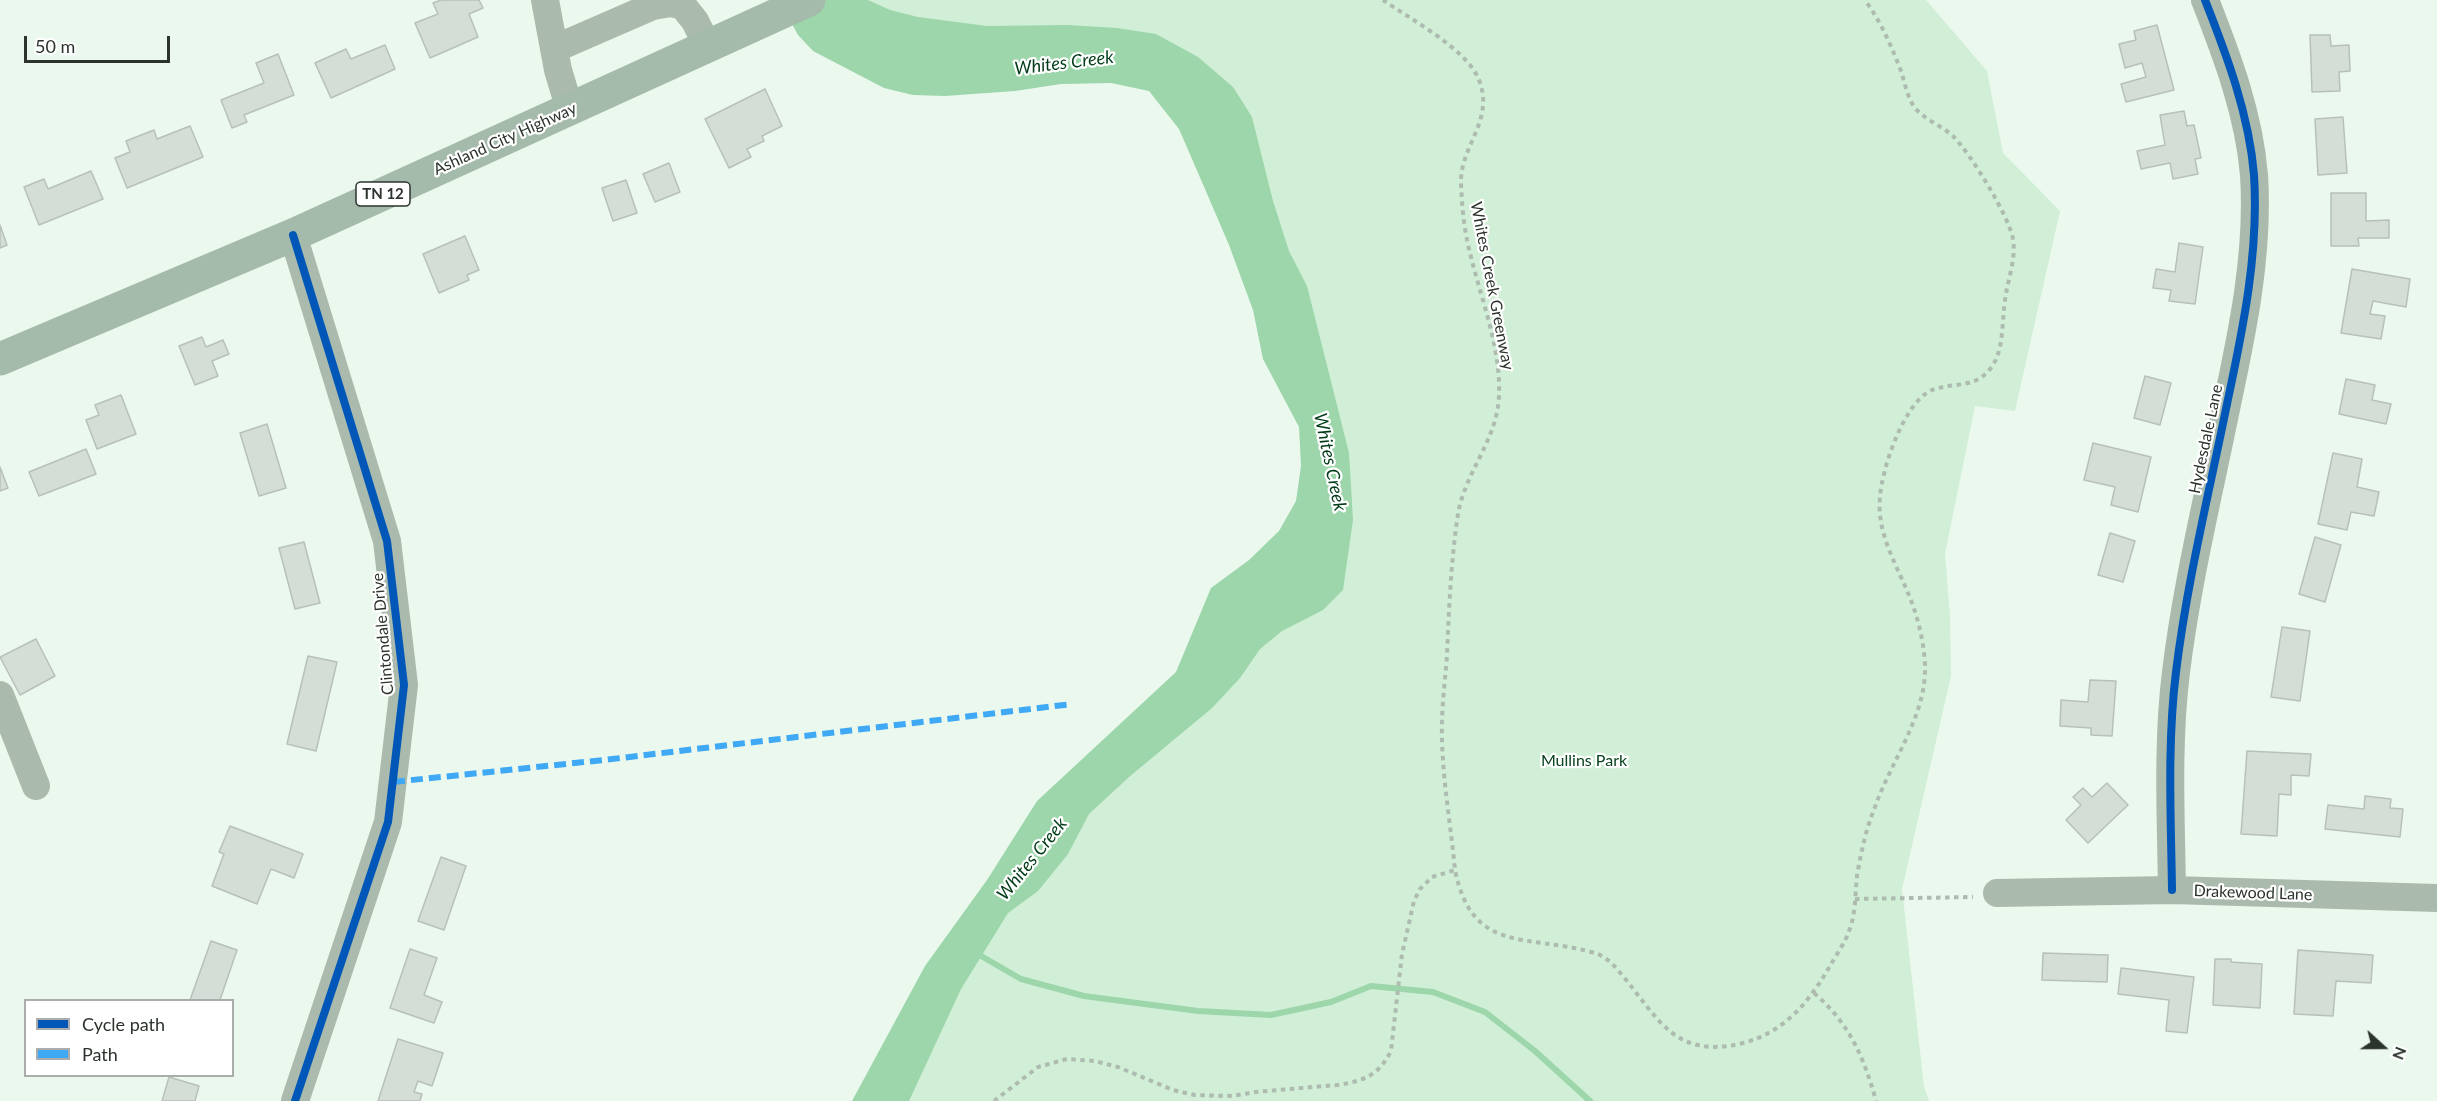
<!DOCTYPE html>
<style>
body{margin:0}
#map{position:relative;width:2437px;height:1101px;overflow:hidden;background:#ebf8ee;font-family:Lato,sans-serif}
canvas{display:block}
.legend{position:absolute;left:24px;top:999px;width:210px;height:78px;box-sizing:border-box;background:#fff;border:2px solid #aaadab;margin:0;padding:8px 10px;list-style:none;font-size:18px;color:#2b332c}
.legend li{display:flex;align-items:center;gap:12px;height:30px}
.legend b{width:30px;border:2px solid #aaadab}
.north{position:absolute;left:2353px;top:1017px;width:60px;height:60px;-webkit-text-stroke:4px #fff;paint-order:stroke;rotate:111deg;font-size:16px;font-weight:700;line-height:24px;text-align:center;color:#2b332c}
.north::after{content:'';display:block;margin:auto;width:21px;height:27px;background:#2b332c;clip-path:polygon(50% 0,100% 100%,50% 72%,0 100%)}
.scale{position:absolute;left:24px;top:36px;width:146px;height:27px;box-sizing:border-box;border:3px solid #2b332c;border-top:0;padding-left:8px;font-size:18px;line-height:21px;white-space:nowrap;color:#2b332c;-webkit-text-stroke:4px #fff;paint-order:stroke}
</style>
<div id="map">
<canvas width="2437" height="1101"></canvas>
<ul class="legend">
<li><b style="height:8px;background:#0057b8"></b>Cycle path</li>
<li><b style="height:8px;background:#3fa9f5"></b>Path</li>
</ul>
<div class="north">N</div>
<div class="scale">50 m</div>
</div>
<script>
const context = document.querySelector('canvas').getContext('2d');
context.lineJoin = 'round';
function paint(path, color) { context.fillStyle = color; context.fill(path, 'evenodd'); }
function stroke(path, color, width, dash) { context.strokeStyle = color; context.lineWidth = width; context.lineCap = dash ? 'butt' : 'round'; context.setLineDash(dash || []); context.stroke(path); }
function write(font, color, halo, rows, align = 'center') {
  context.font = font + ' Lato,sans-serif'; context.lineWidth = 4.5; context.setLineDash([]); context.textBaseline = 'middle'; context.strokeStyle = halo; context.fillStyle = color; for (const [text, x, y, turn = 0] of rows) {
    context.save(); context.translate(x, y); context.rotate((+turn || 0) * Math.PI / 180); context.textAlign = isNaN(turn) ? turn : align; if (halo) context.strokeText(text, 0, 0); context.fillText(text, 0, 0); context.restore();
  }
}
paint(new Path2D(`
 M864,0h1062l61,71 16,82 57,58 -45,200 -40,-5 -30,148 5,62 1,60 -49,213 22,198 5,14h-1044l105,-176 103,-132 152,-153 85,-179 -184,-419 -219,-3z`), '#d0efd6');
paint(new Path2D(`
 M779,0h89l22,10 28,7 69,9 81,-1 49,3 39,6 42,23 35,30 19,30 21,84 16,50 18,35 42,167 4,67 -10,70 -20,20 -41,21 -22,18 -20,29 -28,30 -83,69 -40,37 -21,40 -30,37 -30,22 -47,76 -52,112h-57l73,-135 62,-86 50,-79 139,-129 35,-84 38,-28 30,-29 17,-30 5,-35 -2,-39 -36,-68 -10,-49 -24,-65 -24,-56 -26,-60 -30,-38 -38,-8 -50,1 -46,7 -70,5 -32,-1 -29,-7 -71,-37 -15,-16z`), '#9cd6aa');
stroke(new Path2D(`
 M976,953l45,26 63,17 114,15 73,4 60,-13 40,-16 62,6 52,20 50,39 55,50`), '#9cd6aa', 6);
const building = new Path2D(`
 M441,0h38l4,8 -14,6 9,23 -48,21 -15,-35 23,-9 -5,-11z
 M2157,25l17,65 -48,12 -5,-18 25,-7 -4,-14 -17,5 -6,-24 17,-4 -2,-9z
 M2310,35h20l1,11 18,-1 1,26 -11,1 1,19 -28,1z
 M385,45l10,24 -64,29 -16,-35 31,-14 5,10z
 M278,54l16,41 -50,20 3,7 -15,6 -11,-28 43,-17 -8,-20z
 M765,89l17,37 -20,10 2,5 -17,8 4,8 -22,11 -24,-49z
 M2184,111l3,15 7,-1 7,33 -6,1 3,15 -25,5 -3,-16 -29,6 -4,-18 28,-6 -5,-30z
 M2343,117l4,56 -29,2 -3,-56z
 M190,126l13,31 -76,31 -12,-30 15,-6 -4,-11 28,-11 3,9z
 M669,163l11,29 -25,10 -12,-28z
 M91,171l12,28 -64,26 -15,-38 20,-8 4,10z
 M626,180l11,33 -24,8 -11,-33z
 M2331,193h35v28l23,-1v18h-31l1,8h-28z
 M0,225l7,20 -7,3z
 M465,236l14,34 -12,5 2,5 -30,13 -16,-39z
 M2179,243l24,4 -8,57 -26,-3 2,-11 -18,-2 3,-19 19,3z
 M2352,269l58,10 -4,28 -33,-6 -3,13 15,2 -4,23 -40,-6z
 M202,337l4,10 17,-7 6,14 -17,7 6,15 -23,9 -16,-39z
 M2145,376l26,7 -11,42 -26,-7z
 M2346,379l29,6 -3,15 19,4 -5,20 -47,-10z
 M121,395l15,39 -39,15 -11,-29 13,-5 -4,-10z
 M267,424l19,64 -27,8 -19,-63z
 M2093,443l58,14 -13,55 -27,-7 4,-18 -31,-7z
 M86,449l10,25 -57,22 -10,-24z
 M2333,453l29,6 -5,28 22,5 -5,24 -23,-4 -4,18 -29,-6z
 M0,467l8,21 -8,3z
 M2110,533l25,8 -12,41 -25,-7z
 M2315,537l26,8 -16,57 -26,-8z
 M304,542l16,61 -25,6 -16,-61z
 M2282,627l28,4 -10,70 -29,-4z
 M36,639l19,37 -35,19 -20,-38z
 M308,656l29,6 -21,89 -29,-7z
 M2090,680l26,1 -4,55 -21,-1v-7l-31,-2 1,-26 27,2z
 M2247,751l64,3 -2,22 -18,-1v20l-12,-1 -2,42 -36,-2z
 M2107,783l21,22 -40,38 -22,-23 15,-15 -8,-8 10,-9 9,9z
 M2365,796l26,3 -1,9 13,1 -3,28 -75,-8 3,-24 36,4z
 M230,826l73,28 -9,24 -23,-9 -14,35 -45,-18 12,-32 -5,-2z
 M441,857l25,9 -22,64 -26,-9z
 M211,941l26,9 -17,50h-30z
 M410,949l27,9 -13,37 18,7 -8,21 -44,-15z
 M2298,950l75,5 -2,28 -35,-2 -3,35 -39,-2z
 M2043,953l65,2 -1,27 -65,-2z
 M2215,959h16v3l31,2 -2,44 -47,-3z
 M2121,968l73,9 -7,56 -21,-2 3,-31 -51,-6z
 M398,1039l45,14 -11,33 -14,-5 -4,11 8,2 -2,7h-42z
 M169,1077l30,9 -4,15h-33z`);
paint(building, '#d4ded7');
stroke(building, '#b7c1b9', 1.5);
stroke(new Path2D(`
 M1383,0c27,19 84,49 96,80 16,40 -19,66 -18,103 1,24 3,47 9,70 11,46 31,95 29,142 -1,44 -34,77 -41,119 -7,46 -9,94 -11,141 -2,28 -6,56 -5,84 1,44 9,88 13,131 17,84 71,64 136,82 14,3 22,12 31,23 37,44 53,85 121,68 42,-11 66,-41 87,-77 6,-11 15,-23 19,-35 7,-17 6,-37 8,-55 4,-24 9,-47 18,-69 16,-46 52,-92 50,-142 -1,-21 -6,-43 -13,-62 -13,-35 -36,-68 -32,-106 2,-28 23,-92 50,-106 16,-8 38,-3 53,-15 6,-4 11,-12 14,-19 7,-19 5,-42 9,-63 3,-18 10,-36 7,-55 -4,-23 -43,-86 -60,-103 -11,-10 -28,-16 -38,-28 -8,-11 -10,-25 -14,-37 -10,-26 -20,-49 -36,-71
 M1855,899l118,-2
 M1814,993c35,30 50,64 62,108
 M994,1101l44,-34 29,-8 28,2 23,6 55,23 22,5 37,1 23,-4 82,-7c27,-4 41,-9 54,-34l11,-97 12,-53 6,-12 12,-12 23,-7`), '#aebbb0', 4, [4.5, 4.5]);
stroke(new Path2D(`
 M545,0l13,70 12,40
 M554,49l99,-43 18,-3 12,3 12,15 13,26
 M293,235l94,306 17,144 -16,137 -93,279
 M0,695l36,91
 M2172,890c-1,-72 -5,-146 4,-218 11,-90 33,-179 51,-268 16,-75 32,-152 27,-229 -5,-61 -27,-119 -49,-175
 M1997,893l175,-3 265,8`), '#aabaad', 28);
stroke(new Path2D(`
 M0,359l293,-124 516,-235`), '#a4baaa', 33);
stroke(new Path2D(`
 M393,782l211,-22 468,-56`), '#3fa9f5', 6, [12, 6]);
stroke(new Path2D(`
 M293,235l94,306 17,144 -16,137 -93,279
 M2172,890c-1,-72 -5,-146 4,-218 11,-90 33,-179 51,-268 16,-75 32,-152 27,-229 -5,-61 -27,-119 -49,-175`), '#0057b8', 8);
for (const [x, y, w] of [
 [383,194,54]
]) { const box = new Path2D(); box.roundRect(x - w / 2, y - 12, w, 24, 4.5); context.fillStyle = '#fff'; context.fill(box); stroke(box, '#2b332c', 1.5); }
write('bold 15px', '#2b332c', null, [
 ["TN 12",383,194]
]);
write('16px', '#2b332c', '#fff', [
 ["Ashland City Highway",505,139,-24],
 ["Whites Creek Greenway",1492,286,79],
 ["Hydesdale Lane",2206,439,-78],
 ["Clintondale Drive",383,634,-95],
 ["Drakewood Lane",2253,893,2]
]);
write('16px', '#06421d', '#fff', [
 ["Mullins Park",1584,761]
]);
write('italic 18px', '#003c17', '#fff', [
 ["Whites Creek",1064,63,-7],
 ["Whites Creek",1330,462,78],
 ["Whites Creek",1032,859,-51]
]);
</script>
